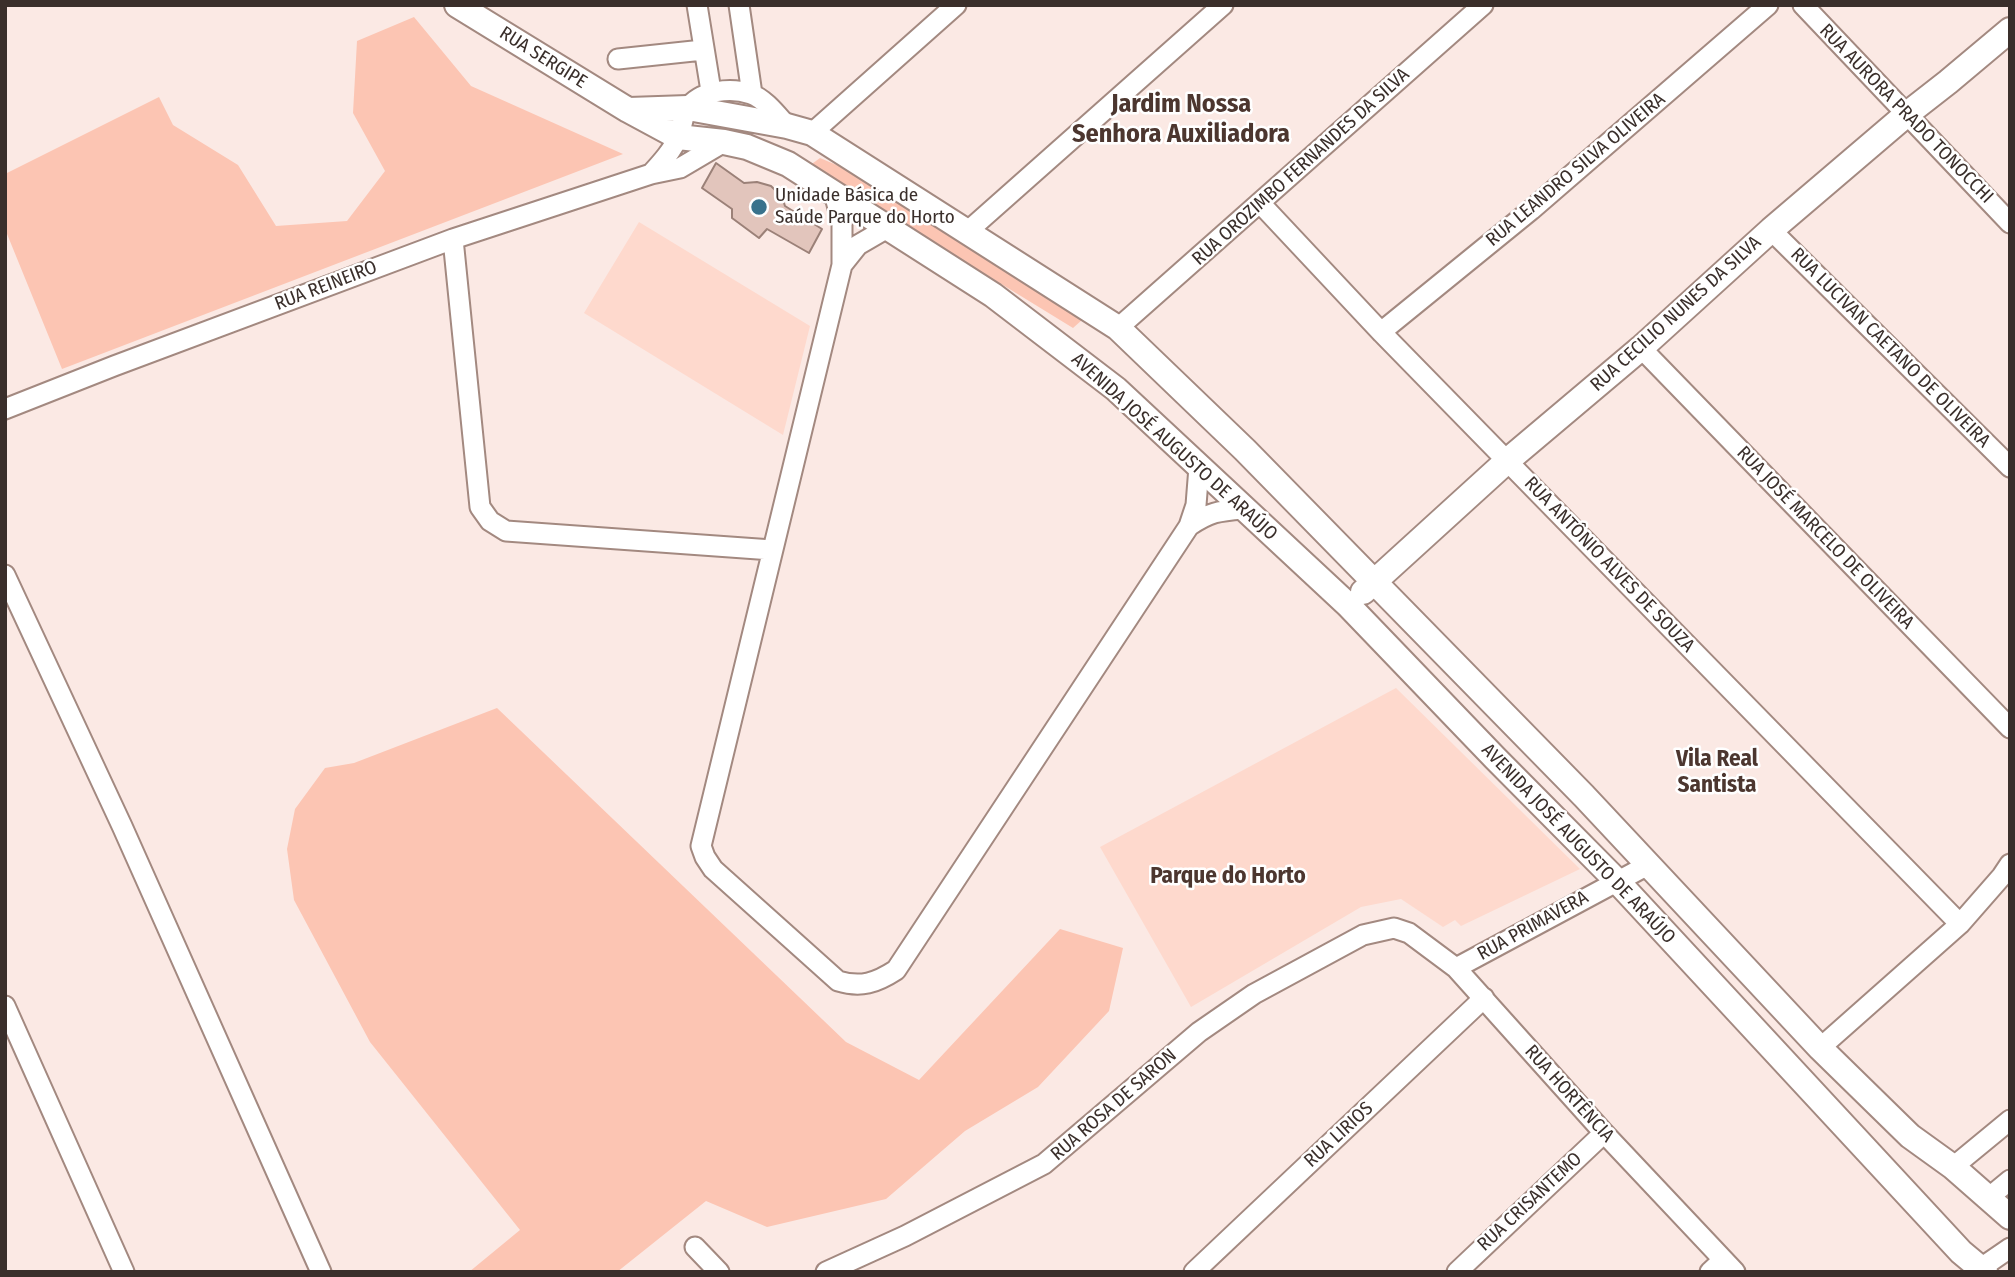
<!DOCTYPE html>
<meta charset="utf-8">
<style>
body{margin:0}
#map{position:relative;width:2015px;height:1277px;overflow:hidden;background:#fbe9e4;font-family:"Fira Sans Condensed",sans-serif}
canvas{display:block}
.frame{position:absolute;inset:0;border:7px solid #3a2f2b;pointer-events:none}
</style>
<div id="map">
<canvas width="2015" height="1277"></canvas>
<div class="frame"></div>
</div>
<script>
const context = document.querySelector('canvas').getContext('2d');
context.lineJoin = 'round';
function paint(path, color) { context.fillStyle = color; context.fill(path, 'evenodd'); }
function stroke(path, color, width, dash) { context.strokeStyle = color; context.lineWidth = width; context.lineCap = dash ? 'butt' : 'round'; context.setLineDash(dash || []); context.stroke(path); }
function write(font, color, halo, rows, align = 'center') {
  context.font = font + ' "Fira Sans Condensed",sans-serif'; context.lineWidth = 5; context.setLineDash([]); context.textBaseline = 'middle'; context.strokeStyle = halo; context.fillStyle = color; for (const [text, x, y, turn = 0] of rows) {
    context.save(); context.translate(x, y); context.rotate((+turn || 0) * Math.PI / 180); context.textAlign = isNaN(turn) ? turn : align; if (halo) context.strokeText(text, 0, 0); context.fillText(text, 0, 0); context.restore();
  }
}
paint(new Path2D(`
 M639,222l171,104 -27,109 -199,-122z
 M1396,688l184,181 -119,57 -6,-6 -12,7 -42,-28 -40,8 -170,100 -91,-160z`), '#fed9cd');
paint(new Path2D(`
 M414,17l57,69 152,68 -561,215 -57,-140v-55l154,-77 14,28 65,40 38,61 71,-5 38,-50 -32,-58 4,-72z
 M820,158l19,8 243,154 -9,8 -264,-162z
 M497,708l349,334 73,38 141,-151 63,19 -14,63 -71,76 -73,44 -79,68 -119,28 -61,-26 -89,71h-148l51,-42 -150,-188 -76,-142 -7,-51 8,-40 30,-41 29,-5z`), '#fcc5b3');
const building = new Path2D(`
 M716,163l28,20 13,-1 14,4 11,11 3,9 37,23 -13,24 -42,-24 -8,9 -27,-20v-9l-30,-21z`);
paint(building, '#e2c5bc');
stroke(building, '#9b8178', 2);
const minor = new Path2D(`
 M697,5l14,86
 M739,5l13,89
 M1803,5l207,218
 M618,59l85,-9
 M812,133l144,-128
 M651,174c11,-12 22,-24 28,-39 3,-8 4,-19 8,-26 13,-19 44,-22 64,-15 14,5 26,21 36,32
 M834,193l8,31v41l-141,581 4,11 8,12 125,112c23,7 38,2 58,-11l293,-444 7,-21 3,-38
 M1260,203l121,129 579,592
 M1771,230l239,237
 M968,231l255,-226
 M453,239l27,268 10,14 16,10 266,19
 M842,265l16,-20 31,-18
 M1118,328l365,-323
 M1381,332l150,-122 237,-205
 M1641,348l369,380
 M5,409l109,-43 339,-127 198,-65 29,-6 44,-26
 M1189,526c21,-14 29,-15 54,-17
 M5,575l117,251 199,446
 M1456,968l192,-103
 M5,1006l119,266
 M1820,1048l140,-124 42,-48 8,-12
 M1953,1167l57,-47
 M1987,1199l23,-19
 M695,1247l24,25
 M826,1272l79,-36 139,-72 155,-132 55,-38 109,-59 31,-7 15,5 47,35 148,165 131,139
 M1194,1272l290,-274
 M1457,1272l147,-139
 M1710,1272l13,-12
 M1975,1272l35,-24`);
const tertiary = new Path2D(`
 M457,5l171,105 50,27 46,5 23,5 41,17 205,131 123,94 232,216 147,153 122,123 344,371 24,20
 M629,110l59,-2 99,18 25,7 306,195 127,122 339,346 236,252 90,88 43,31 57,50
 M1363,592l144,-131 134,-113 130,-118 136,-116 41,-32 62,-52`);
stroke(minor, '#a38980', 23);
stroke(tertiary, '#a38980', 28);
stroke(minor, '#fff', 19);
stroke(tertiary, '#fff', 24);
for (const [x, y, r, color] of [
 [759,207,9,"#39728c"]
]) { const dot = new Path2D(); dot.arc(x, y, r, 0, 2 * Math.PI); context.fillStyle = color; context.fill(dot); stroke(dot, '#fff', 2.5); }
write('19px', '#3a2f2b', '#fff', [
 ["RUA SERGIPE",543,58,32],
 ["RUA AURORA PRADO TONOCCHI",1906,114,46],
 ["RUA OROZIMBO FERNANDES DA SILVA",1301,167,-42],
 ["RUA LEANDRO SILVA OLIVEIRA",1576,170,-40],
 ["RUA REINEIRO",326,286,-21],
 ["RUA CECILIO NUNES DA SILVA",1676,314,-42],
 ["RUA LUCIVAN CAETANO DE OLIVEIRA",1890,348,45],
 ["AVENIDA JOSÉ AUGUSTO DE ARAÚJO",1174,447,42],
 ["RUA JOSÉ MARCELO DE OLIVEIRA",1825,538,46],
 ["RUA ANTÔNIO ALVES DE SOUZA",1609,565,46],
 ["AVENIDA JOSÉ AUGUSTO DE ARAÚJO",1578,844,46],
 ["RUA PRIMAVERA",1533,926,-29],
 ["RUA HORTÊNCIA",1569,1094,48],
 ["RUA ROSA DE SARON",1114,1105,-41],
 ["RUA LIRIOS",1339,1135,-43],
 ["RUA CRISANTEMO",1530,1202,-43]
]);
write('19px', '#3a2f2b', '#fff', [
 ["Unidade Básica de",775,196],
 ["Saúde Parque do Horto",775,218]
], 'left');
write('bold 23px', '#4c362f', '#fff', [
 ["Vila Real",1717,760],
 ["Santista",1717,786],
 ["Parque do Horto",1228,877]
]);
write('bold 26px', '#4c362f', '#fff', [
 ["Jardim Nossa",1181,105],
 ["Senhora Auxiliadora",1181,135]
]);
</script>
